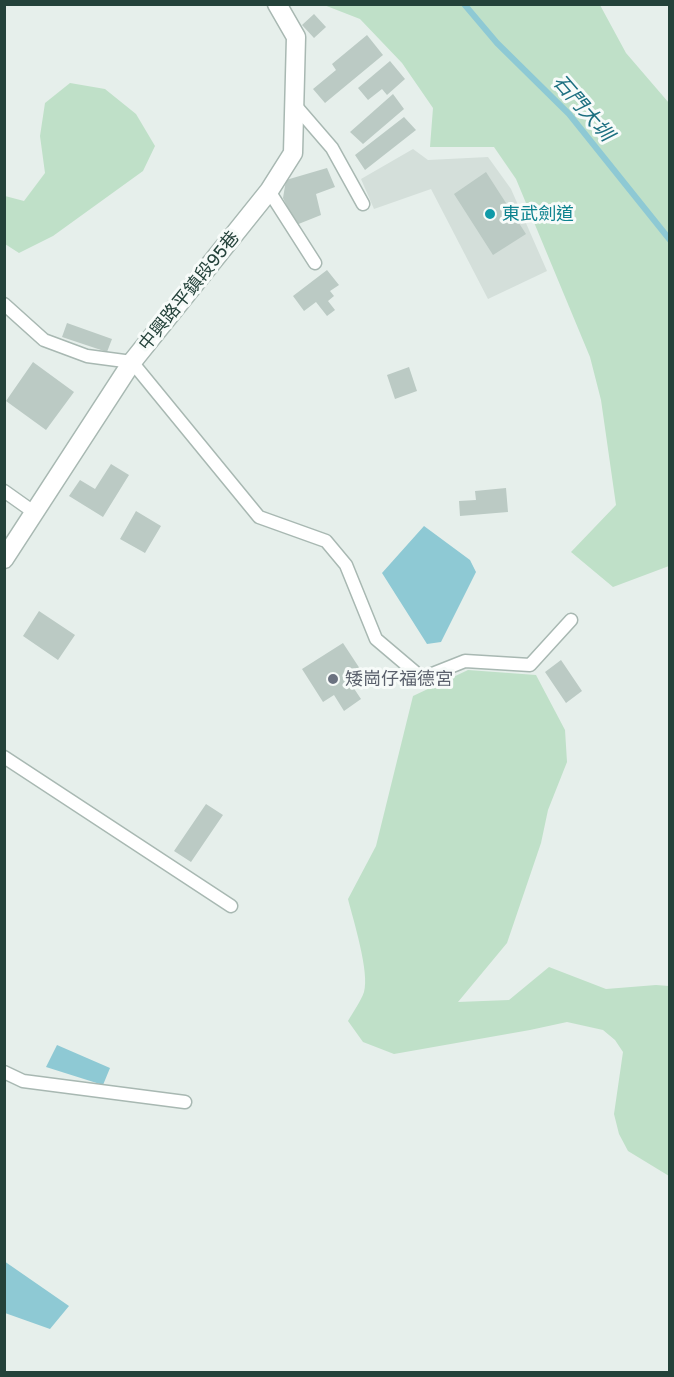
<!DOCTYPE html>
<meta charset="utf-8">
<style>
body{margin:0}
#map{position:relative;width:674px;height:1377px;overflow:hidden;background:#e6efeb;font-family:"Golos Text",sans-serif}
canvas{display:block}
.frame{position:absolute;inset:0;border:6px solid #24423a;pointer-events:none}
</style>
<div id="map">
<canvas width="674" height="1377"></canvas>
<div class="frame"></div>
</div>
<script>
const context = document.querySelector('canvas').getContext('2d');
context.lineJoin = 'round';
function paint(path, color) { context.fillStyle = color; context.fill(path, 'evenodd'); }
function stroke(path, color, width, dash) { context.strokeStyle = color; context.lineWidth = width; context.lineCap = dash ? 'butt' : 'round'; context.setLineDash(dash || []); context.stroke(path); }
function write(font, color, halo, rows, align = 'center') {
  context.font = font + ' "Golos Text","Noto Sans TC",sans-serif'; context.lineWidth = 6; context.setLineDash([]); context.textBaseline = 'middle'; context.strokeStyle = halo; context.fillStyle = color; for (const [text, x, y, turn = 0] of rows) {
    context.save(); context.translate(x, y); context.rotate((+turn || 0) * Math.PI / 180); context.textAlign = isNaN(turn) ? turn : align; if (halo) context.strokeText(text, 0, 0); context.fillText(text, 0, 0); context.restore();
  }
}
paint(new Path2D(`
 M413,149l15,11 60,-3 23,32 36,82 -59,28 -57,-110 -57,20 -13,-30z`), '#d4dfda');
paint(new Path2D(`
 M324,5h276l26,48 43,50v463l-56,21 -42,-35 45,-47 -15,-105 -11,-43 -74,-178 -22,-32h-64l3,-39 -31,-45 -42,-44z
 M70,83l35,6 31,25 19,32 -12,25 -90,65 -34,17 -14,-9v-48l19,5 21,-28 -5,-37 5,-33z
 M468,670l68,5 29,55 2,32 -19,48 -7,33 -34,100 -49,59 51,-2 40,-33 57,22 50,-4 13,1v190l-41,-25 -9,-17 -5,-20 9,-62 -8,-12 -12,-10 -36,-8 -37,8 -136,24 -31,-12 -15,-21c5,-9 13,-20 16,-29 6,-19 -11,-73 -16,-93l28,-53 37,-150z`), '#bfe0c8');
paint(new Path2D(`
 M424,526l46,34 6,12 -35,70 -14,2 -45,-71z
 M57,1045l53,23 -7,17 -57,-18z
 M4,1261l65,45 -19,23 -45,-16z`), '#8ec9d4');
stroke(new Path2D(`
 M464,4l33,39 72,71 101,126`), '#8ec9d4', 6);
paint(new Path2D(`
 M314,14l12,13 -12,11 -12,-13z
 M367,35l16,20 -58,48 -12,-14 23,-19 -4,-6z
 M390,61l15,18 -18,16 -5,-6 -14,11 -10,-12z
 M393,94l11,15 -41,35 -13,-12z
 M404,117l12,13 -51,40 -10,-15z
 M327,168l8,19 -19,7 5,21 -25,10 -13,-27 3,-18z
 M486,172l40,62 -33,21 -39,-61z
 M327,270l12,15 -9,6 4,5 -6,5 7,9 -8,6 -11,-14 -12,9 -11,-15z
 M67,323l45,16 -5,13 -45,-15z
 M33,362l41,30 -28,38 -40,-29z
 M409,367l8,24 -22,8 -8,-24z
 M111,464l18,11 -26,42 -34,-21 11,-16 15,9z
 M506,488l2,24 -48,4 -1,-15 17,-1 -1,-9z
 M136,511l25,15 -16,27 -25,-14z
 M39,611l36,24 -17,25 -35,-24z
 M343,643l21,32 -13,9 10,15 -17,12 -10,-16 -11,7 -21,-33z
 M561,660l21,31 -16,12 -21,-31z
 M206,804l17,11 -32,47 -17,-11z`), '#bbcac4');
const lane = new Path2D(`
 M294,104l38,44 31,56
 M269,191l46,72
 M4,304l40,36 43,16 45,6 127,155 67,24 20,24 30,74 46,39 43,-17 65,4 41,-45
 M4,491l31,22
 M4,757l227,149
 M4,1072l19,9 162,21`);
const street = new Path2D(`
 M4,559l128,-197 137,-171 24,-38 3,-116 -19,-33`);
stroke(lane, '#a8b8b2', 15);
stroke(street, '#a8b8b2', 21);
stroke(lane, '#fff', 12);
stroke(street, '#fff', 18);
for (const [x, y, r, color] of [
 [490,214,6,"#0f9aa8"],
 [333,679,6,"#6b7280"]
]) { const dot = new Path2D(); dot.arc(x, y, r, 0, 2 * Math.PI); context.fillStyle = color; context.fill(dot); stroke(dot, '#f7fbf9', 2); }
write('18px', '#0d838f', '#f7fbf9', [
 ["東武劍道",502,214]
], 'left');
write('18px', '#24423a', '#f7fbf9', [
 ["中興路平鎮段95巷",189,291,-51]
]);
write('18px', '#5b616d', '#f7fbf9', [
 ["矮崗仔福德宮",345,679]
], 'left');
write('italic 20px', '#1c6f80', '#f7fbf9', [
 ["石門大圳",583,108,49]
]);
</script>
